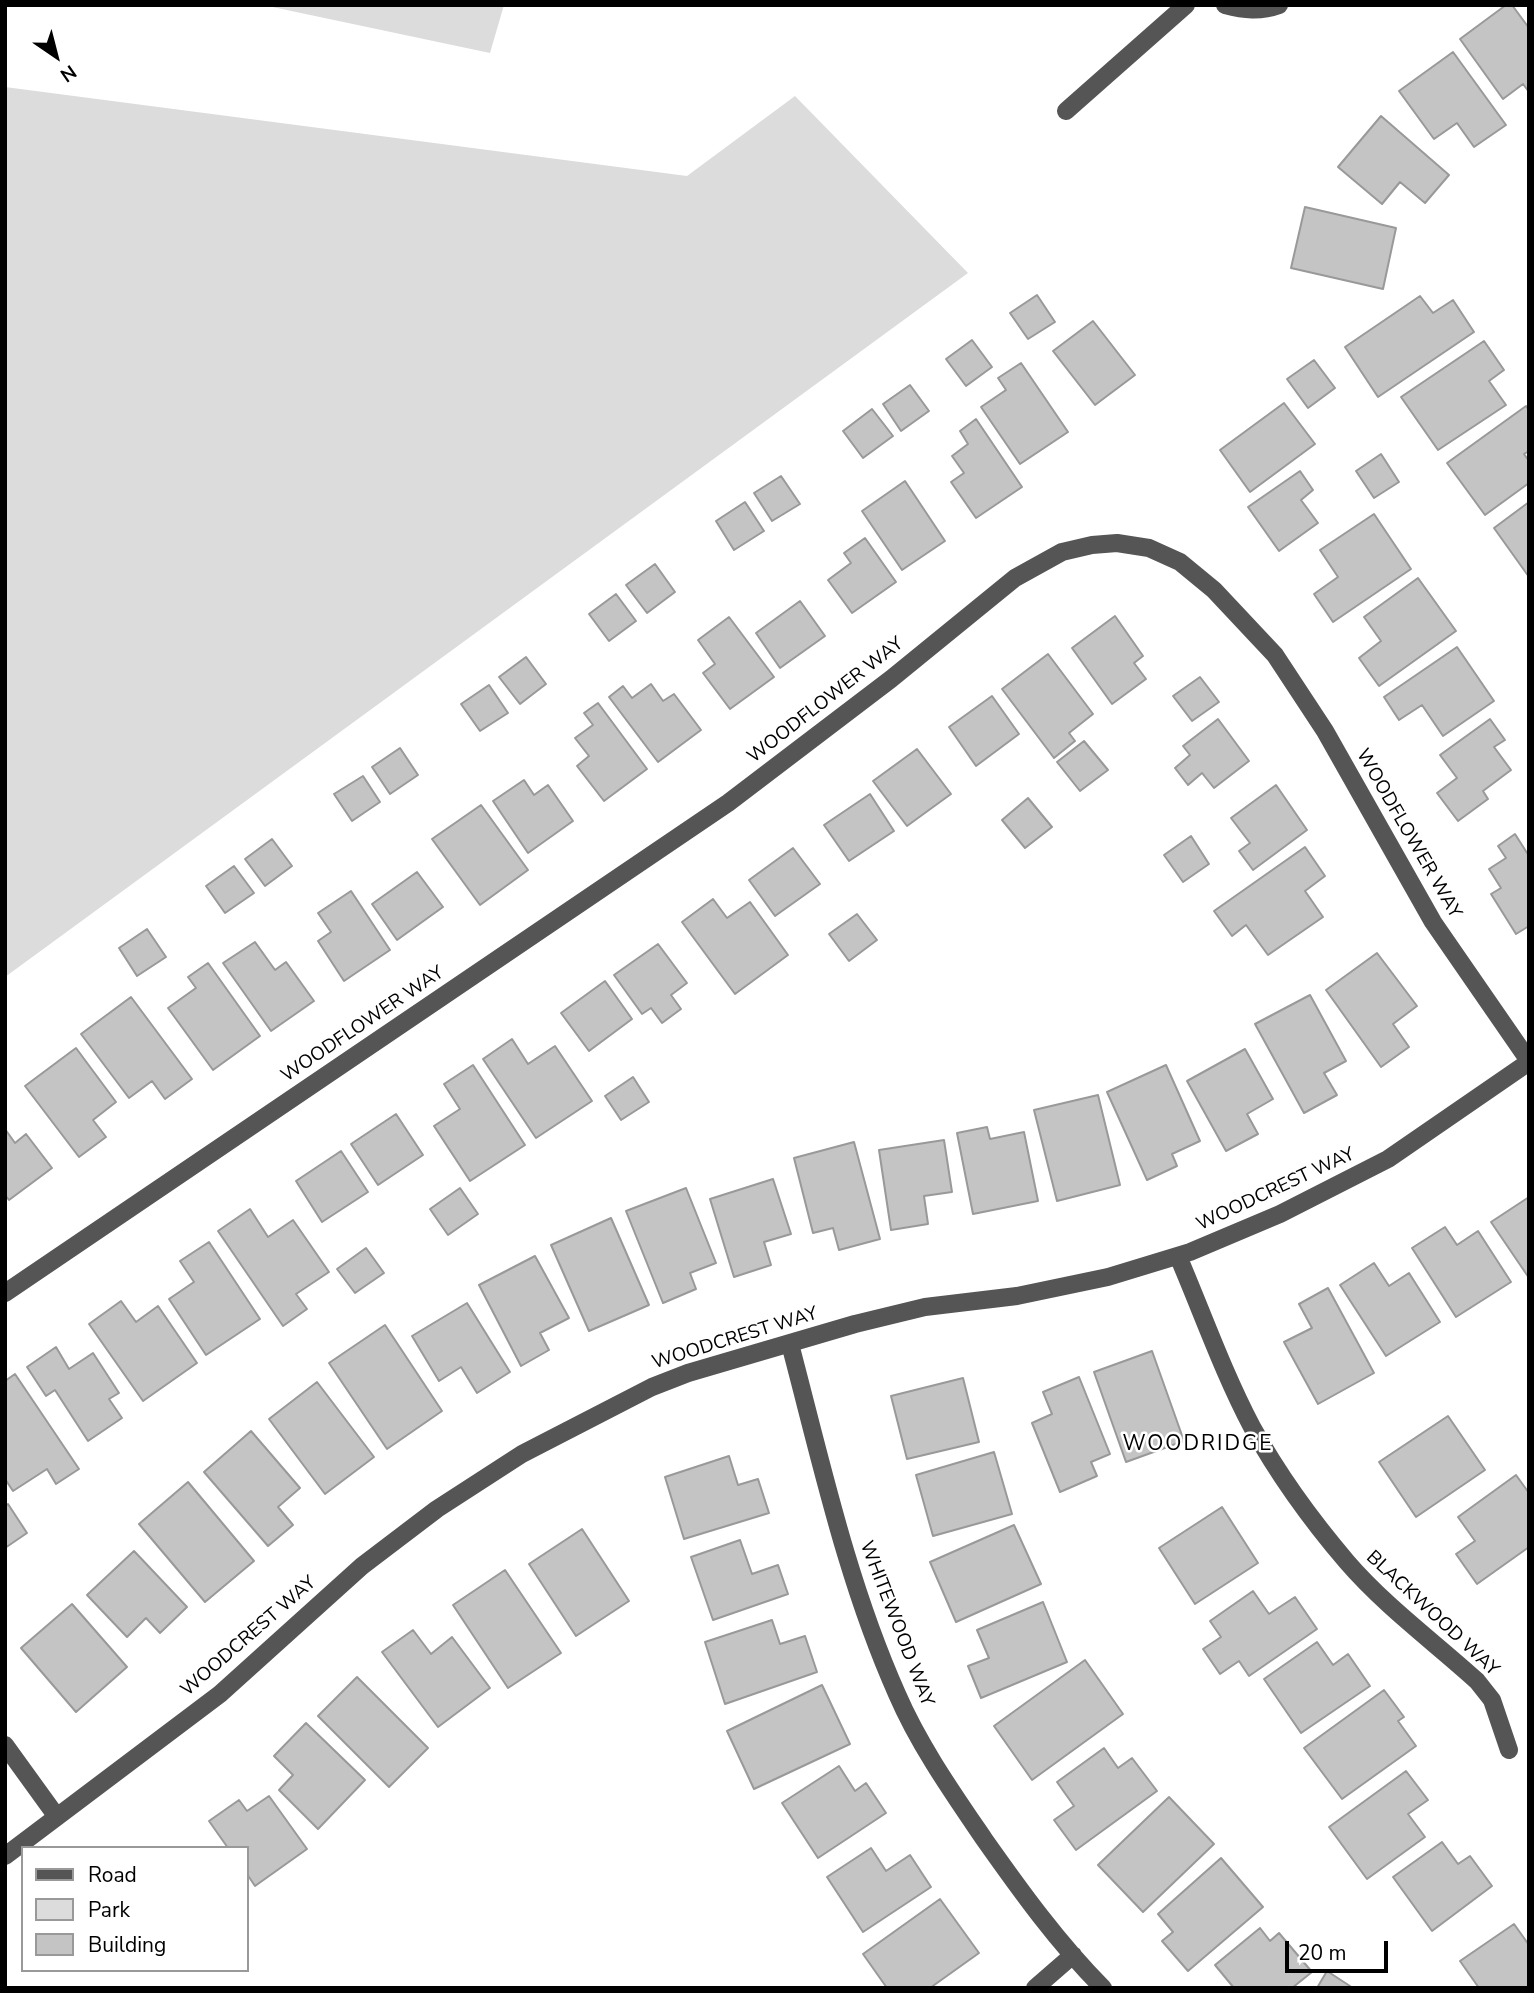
<!DOCTYPE html>
<style>
body{margin:0}
#map{position:relative;width:1534px;height:1993px;overflow:hidden;background:#fff;font-family:"Nunito Sans",sans-serif}
canvas{display:block}
.frame{position:absolute;inset:0;border:7px solid #000;pointer-events:none}
.legend{position:absolute;left:21px;top:1846px;width:228px;height:126px;box-sizing:border-box;background:#fff;border:2px solid #999;margin:0;padding:9px 12px;list-style:none;font-size:21px;color:#000}
.legend li{display:flex;align-items:center;gap:14px;height:35px}
.legend b{width:35px;border:2px solid #999}
.north{position:absolute;left:21px;top:21px;width:70px;height:70px;-webkit-text-stroke:5px #fff;paint-order:stroke;rotate:145deg;font-size:19px;font-weight:700;line-height:28px;text-align:center;color:#000}
.north::after{content:'';display:block;margin:auto;width:24px;height:32px;background:#000;clip-path:polygon(50% 0,100% 100%,50% 72%,0 100%)}
.scale{position:absolute;left:1285px;top:1941px;width:103px;height:32px;box-sizing:border-box;border:4px solid #000;border-top:0;padding-left:9px;font-size:21px;line-height:24px;white-space:nowrap;color:#000;-webkit-text-stroke:5px #fff;paint-order:stroke}
</style>
<div id="map">
<canvas width="1534" height="1993"></canvas>
<div class="frame"></div>
<ul class="legend">
<li><b style="height:9px;background:#555"></b>Road</li>
<li><b style="height:19px;background:#dcdcdc"></b>Park</li>
<li><b style="height:19px;background:#c4c4c4"></b>Building</li>
</ul>
<div class="north">N</div>
<div class="scale">20 m</div>
</div>
<script>
const context = document.querySelector('canvas').getContext('2d');
context.lineJoin = 'round';
function paint(path, color) { context.fillStyle = color; context.fill(path, 'evenodd'); }
function stroke(path, color, width, dash) { context.strokeStyle = color; context.lineWidth = width; context.lineCap = dash ? 'butt' : 'round'; context.setLineDash(dash || []); context.stroke(path); }
function write(font, color, halo, rows, align = 'center') {
  context.font = font + ' "Nunito Sans",sans-serif'; context.lineWidth = 5; context.setLineDash([]); context.textBaseline = 'middle'; context.strokeStyle = halo; context.fillStyle = color; for (const [text, x, y, turn = 0] of rows) {
    context.save(); context.translate(x, y); context.rotate((+turn || 0) * Math.PI / 180); context.textAlign = isNaN(turn) ? turn : align; if (halo) context.strokeText(text, 0, 0); context.fillText(text, 0, 0); context.restore();
  }
}
paint(new Path2D(`
 M263,5h241l-14,48z
 M5,87l682,89 108,-80 173,177 -963,704z`), '#dcdcdc');
const building = new Path2D(`
 M1506,5h6l17,23v64l-6,-8 -20,15 -43,-60z
 M1453,52l53,73 -32,22 -17,-24 -23,16 -35,-48z
 M1381,116l68,59 -24,28 -25,-21 -18,22 -44,-37z
 M1305,207l91,21 -13,61 -92,-21z
 M1037,295l18,27 -27,17 -18,-26z
 M1420,296l13,17 20,-13 21,32 -96,65 -33,-50z
 M1093,321l42,54 -40,30 -42,-54z
 M972,340l20,27 -26,19 -20,-27z
 M1484,341l20,29 -15,11 17,24 -68,45 -37,-53z
 M1314,360l21,28 -27,20 -21,-29z
 M1021,363l47,69 -48,32 -39,-57 25,-17 -8,-12z
 M910,385l19,26 -28,20 -18,-27z
 M1284,403l31,41 -65,48 -30,-42z
 M1526,406l3,4v41l-5,3 5,7v22l-44,32 -38,-52z
 M872,409l21,27 -30,22 -20,-27z
 M976,419l46,68 -46,31 -25,-36 13,-9 -12,-17 16,-12 -8,-13z
 M1381,454l18,28 -25,16 -18,-27z
 M1300,471l13,19 -12,10 17,23 -39,28 -31,-44z
 M781,476l19,28 -28,17 -18,-28z
 M905,481l40,60 -43,29 -40,-59z
 M745,502l19,29 -30,19 -18,-29z
 M1529,502v75l-35,-49z
 M1374,514l37,55 -78,53 -19,-28 24,-17 -18,-27z
 M865,538l31,44 -44,31 -24,-33 23,-17 -7,-10z
 M655,564l20,28 -28,21 -21,-28z
 M1418,578l38,53 -77,55 -20,-28 22,-17 -17,-24z
 M616,594l20,27 -27,20 -20,-27z
 M800,601l25,35 -45,32 -24,-35z
 M1115,616l28,40 -9,7 12,16 -34,25 -40,-56z
 M729,617l45,60 -44,32 -27,-36 12,-9 -17,-24z
 M1457,647l37,54 -51,35 -21,-31 -23,15 -15,-23z
 M1048,654l45,60 -24,19 6,8 -21,17 -52,-69z
 M526,657l20,27 -26,20 -21,-27z
 M1200,677l19,25 -27,19 -19,-25z
 M651,684l12,17 11,-7 27,36 -43,32 -49,-65 14,-11 9,12z
 M489,685l19,28 -28,18 -19,-27z
 M992,696l27,38 -43,32 -27,-39z
 M598,703l49,66 -43,32 -27,-35 12,-10 -14,-18 18,-13 -9,-12z
 M1218,719l31,42 -35,27 -12,-15 -14,12 -13,-17 15,-13 -7,-9z
 M1490,719l15,21 -11,7 17,23 -28,21 5,8 -30,22 -21,-28 20,-15 -17,-23z
 M1084,741l24,29 -28,21 -23,-29z
 M400,748l18,27 -28,19 -18,-27z
 M917,749l34,45 -44,32 -34,-45z
 M363,776l17,26 -28,19 -18,-27z
 M524,780l10,15 14,-10 25,36 -45,32 -35,-52z
 M1276,785l31,45 -54,40 -14,-19 11,-8 -19,-25z
 M870,794l24,37 -45,30 -25,-36z
 M1028,798l24,29 -27,21 -23,-28z
 M481,805l47,65 -48,35 -48,-66z
 M1515,834l14,22v70l-13,8 -25,-40 10,-6 -12,-19 17,-11 -8,-12z
 M1191,836l18,28 -26,18 -19,-27z
 M272,839l20,27 -27,20 -20,-27z
 M1305,847l20,29 -20,15 18,26 -55,38 -22,-30 -14,11 -18,-25z
 M793,848l27,36 -45,32 -26,-36z
 M234,866l20,27 -29,20 -19,-27z
 M417,872l26,35 -46,33 -25,-36z
 M351,891l39,59 -46,31 -26,-40 13,-9 -13,-19z
 M713,899l14,19 23,-16 38,53 -53,39 -53,-72z
 M857,914l20,26 -28,21 -20,-27z
 M147,929l19,28 -29,19 -18,-28z
 M255,942l20,28 11,-8 28,39 -43,30 -48,-68z
 M658,944l29,39 -16,12 10,14 -19,14 -11,-15 -9,6 -28,-39z
 M1377,953l40,53 -24,18 16,23 -28,20 -55,-77z
 M208,963l52,73 -47,34 -45,-62 28,-20 -8,-11z
 M605,981l27,38 -43,32 -28,-38z
 M1310,995l36,66 -22,12 13,22 -33,18 -49,-89z
 M131,997l61,82 -27,20 -13,-18 -23,17 -48,-64z
 M512,1039l16,25 27,-18 37,55 -56,37 -53,-79z
 M76,1048l40,54 -23,18 13,17 -27,20 -54,-71z
 M1245,1049l28,50 -26,15 11,20 -32,17 -39,-70z
 M473,1065l52,80 -55,36 -36,-55 26,-17 -16,-25z
 M1166,1065l34,76 -28,13 5,12 -30,14 -40,-88z
 M633,1077l16,25 -28,18 -16,-24z
 M1098,1095l22,90 -63,16 -23,-91z
 M396,1114l27,41 -45,30 -27,-41z
 M987,1127l3,12 34,-7 14,69 -65,13 -16,-81z
 M5,1129l10,14 11,-9 26,34 -43,32 -4,-5z
 M944,1140l8,52 -28,4 4,28 -37,6 -12,-80z
 M854,1142l26,97 -41,11 -6,-22 -20,5 -19,-75z
 M341,1151l27,41 -46,30 -26,-41z
 M773,1179l18,55 -27,8 7,23 -37,12 -24,-78z
 M460,1188l18,26 -30,21 -18,-26z
 M686,1188l30,75 -26,10 6,16 -33,14 -37,-92z
 M1529,1197v81l-38,-56z
 M250,1209l18,28 25,-17 36,52 -33,22 11,15 -24,17 -65,-95z
 M611,1218l38,87 -60,26 -38,-86z
 M1445,1227l12,18 21,-14 33,51 -55,35 -44,-69z
 M209,1242l51,77 -54,36 -37,-56 25,-17 -14,-21z
 M366,1248l18,25 -29,20 -18,-24z
 M535,1256l34,62 -29,15 9,17 -28,16 -42,-81z
 M1374,1263l15,23 20,-13 31,49 -54,34 -46,-71z
 M1328,1288l46,85 -56,31 -34,-62 28,-14 -13,-24z
 M121,1301l15,21 22,-16 39,57 -54,38 -54,-77z
 M467,1303l43,69 -33,21 -16,-26 -22,14 -27,-45z
 M385,1325l57,86 -55,38 -58,-86z
 M56,1347l13,22 24,-16 26,40 -10,6 13,19 -34,23 -33,-51 -9,6 -19,-29z
 M1152,1351l32,90 -58,21 -32,-90z
 M15,1374l64,95 -23,15 -9,-15 -34,22 -8,-12v-98z
 M1079,1377l31,77 -19,8 6,14 -37,16 -28,-69 20,-9 -9,-22z
 M963,1378l16,64 -72,17 -16,-63z
 M317,1382l57,75 -49,37 -56,-75z
 M1448,1416l37,54 -69,47 -37,-55z
 M251,1431l49,57 -22,19 15,18 -25,21 -64,-74z
 M994,1452l18,62 -79,22 -17,-61z
 M729,1456l9,29 20,-6 11,34 -85,26 -19,-62z
 M1516,1475l13,18v54l-52,37 -21,-30 19,-13 -17,-24z
 M188,1482l66,79 -49,41 -66,-78z
 M8,1504l19,29 -22,15v-42z
 M1222,1507l36,56 -63,41 -36,-56z
 M1014,1525l27,59 -85,38 -26,-60z
 M582,1529l47,72 -53,35 -47,-72z
 M740,1540l12,34 26,-9 10,29 -75,26 -22,-63z
 M134,1551l53,56 -27,26 -14,-15 -19,19 -40,-42z
 M505,1570l56,83 -53,35 -55,-83z
 M1253,1591l16,23 26,-17 22,32 -68,47 -10,-15 -19,13 -17,-25 18,-12 -11,-16z
 M1043,1602l24,60 -86,36 -13,-32 21,-8 -12,-28z
 M72,1604l55,63 -51,45 -55,-64z
 M772,1620l8,24 25,-8 12,36 -92,32 -20,-62z
 M413,1630l18,24 21,-17 38,51 -52,39 -56,-75z
 M1317,1642l16,23 15,-11 22,32 -69,47 -37,-54z
 M1085,1660l38,54 -91,66 -38,-54z
 M357,1677l71,71 -39,39 -71,-71z
 M822,1685l28,59 -96,45 -27,-58z
 M1384,1690l20,27 -6,4 18,25 -74,53 -38,-51z
 M306,1723l59,57 -47,49 -39,-39 14,-15 -19,-19z
 M1104,1748l14,20 14,-10 25,33 -81,59 -22,-30 20,-14 -17,-24z
 M839,1766l16,25 11,-8 20,30 -68,45 -36,-55z
 M1406,1771l22,29 -20,14 17,23 -58,42 -38,-52z
 M269,1796l38,53 -52,37 -8,-12v-26h-19l-19,-27 30,-21 8,11z
 M1169,1797l45,47 -71,68 -45,-47z
 M1442,1842l16,22 12,-8 22,30 -60,45 -39,-54z
 M871,1848l15,23 24,-16 21,32 -68,45 -36,-55z
 M1221,1858l42,49 -75,64 -26,-30 11,-9 -15,-18z
 M940,1899l39,54 -49,35h-43l-24,-34z
 M1514,1924l15,21v43h-50l-19,-27z
 M1260,1928l10,13 9,-8 33,39 -20,16h-58l-19,-23z
 M1327,1971l26,17h-36z`);
paint(building, '#c4c4c4');
stroke(building, '#999', 2);
stroke(new Path2D(`
 M1225,5c19,5 35,7 54,0
 M1066,111l120,-106
 M1178,1256c24,56 45,116 74,171 26,47 60,94 95,135 38,44 87,80 130,119l15,19 17,50
 M5,1293l723,-490 163,-124 124,-101 47,-26 30,-7 25,-2 32,5 31,14 34,28 61,65 50,76 108,191 96,139
 M790,1344c31,117 57,238 107,350 22,51 55,98 87,145 36,51 74,104 119,149
 M5,1745l52,72
 M5,1856l215,-162 142,-128 75,-57 85,-55 130,-67 36,-14 167,-49 70,-17 92,-11 91,-19 82,-25 90,-38 108,-55 141,-97
 M1035,1988l38,-33`), '#555', 18);
write('19px', '#000', '#fff', [
 ["WOODFLOWER WAY",826,701,-38],
 ["WOODFLOWER WAY",1408,834,60],
 ["WOODFLOWER WAY",363,1025,-34],
 ["WOODCREST WAY",1276,1190,-25],
 ["WOODCREST WAY",735,1339,-17],
 ["BLACKWOOD WAY",1432,1614,43],
 ["WHITEWOOD WAY",896,1624,69],
 ["WOODCREST WAY",249,1637,-41]
]);
context.letterSpacing = '2px';
write('21px', '#000', '#fff', [
 ["WOODRIDGE",1198,1445]
]);
context.letterSpacing = '0px';
</script>
